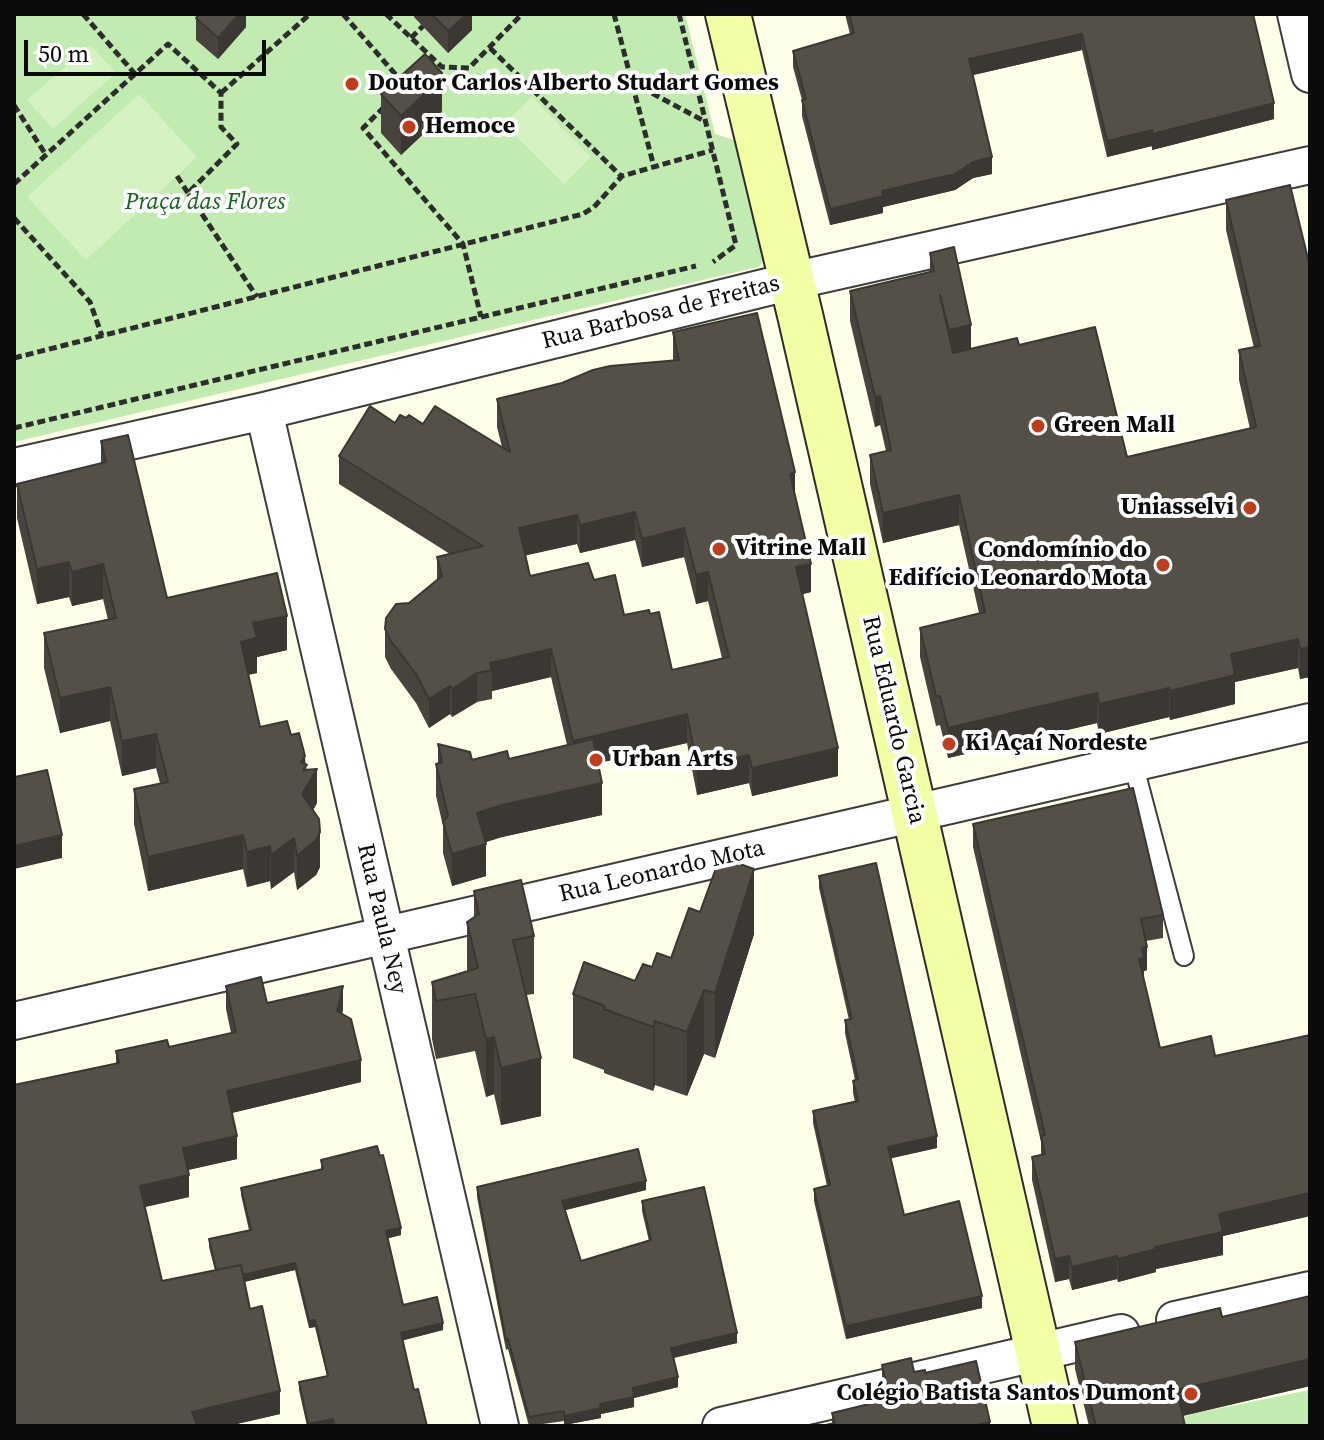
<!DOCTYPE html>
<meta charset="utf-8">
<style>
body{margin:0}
#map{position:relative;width:1324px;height:1440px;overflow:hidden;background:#feffe9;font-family:"Source Serif 4",serif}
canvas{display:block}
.frame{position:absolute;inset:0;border:16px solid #0b0b0b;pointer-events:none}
.scale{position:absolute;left:24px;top:40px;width:242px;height:36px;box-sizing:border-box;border:4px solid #0b0b0b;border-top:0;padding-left:10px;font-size:24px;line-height:28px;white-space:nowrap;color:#0b0b0b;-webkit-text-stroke:6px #fff;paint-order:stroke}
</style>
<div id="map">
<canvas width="1324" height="1440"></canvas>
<div class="frame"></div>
<div class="scale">50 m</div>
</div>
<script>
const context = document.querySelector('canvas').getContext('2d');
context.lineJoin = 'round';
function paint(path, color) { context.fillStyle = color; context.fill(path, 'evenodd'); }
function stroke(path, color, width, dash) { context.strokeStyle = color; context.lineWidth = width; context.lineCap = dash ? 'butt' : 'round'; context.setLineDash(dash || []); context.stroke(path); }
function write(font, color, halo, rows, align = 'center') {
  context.font = font + ' "Source Serif 4",serif'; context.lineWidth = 8; context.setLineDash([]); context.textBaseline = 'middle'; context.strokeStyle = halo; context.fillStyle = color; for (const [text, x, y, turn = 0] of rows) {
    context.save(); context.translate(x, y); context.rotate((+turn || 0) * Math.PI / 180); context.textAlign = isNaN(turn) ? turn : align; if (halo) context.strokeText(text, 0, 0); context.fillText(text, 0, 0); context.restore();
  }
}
paint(new Path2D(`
 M14,14h671l30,120 29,9 28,111 -14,13 -744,175z
 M1310,1390v36h-131l-2,-7 19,-6z`), '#c1ebb1');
paint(new Path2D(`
 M90,45l26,28 -63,56 -26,-29z
 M139,94l58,63 -111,103 -59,-63z
 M532,97l59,60 -27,27 -60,-60z`), '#d6f2c3');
const lane = new Path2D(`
 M1133,763l51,193`);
const street = new Path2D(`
 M1296,14l14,60
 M264,411l236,1015
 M14,467l250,-56 528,-130 518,-116
 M14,1021l1296,-299
 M1175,1320l135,-30
 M721,1426l400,-93`);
const secondary = new Path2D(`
 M728,14l73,305 254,1107`);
stroke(lane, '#3e3e3e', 22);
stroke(street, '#3e3e3e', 40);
stroke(secondary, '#2d2d2d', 48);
stroke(new Path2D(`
 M83,14l52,60
 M343,14l60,69
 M386,14l56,53 27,1 53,-54
 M614,14l40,153
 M679,14l57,231 -23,17
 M411,38l12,-12
 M490,48l131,128
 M631,82l75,40
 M221,93l89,-79
 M14,105l32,50
 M384,107l-21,21 100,116 18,73
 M177,176l11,17
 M14,184l154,-140 53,49v34l16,17 -49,49 69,104
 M14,218l76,84 12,34
 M14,358l569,-144 11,-7 28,-31 91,-26
 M14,428l682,-162`), '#2d2d2d', 5, [8, 4]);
stroke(lane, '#fff', 18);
stroke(street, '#fff', 36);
stroke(secondary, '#f3ffa4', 44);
paint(new Path2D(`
 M246,14v13l-28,32 -22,-19v-22z
 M414,14h58v16l-24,23 -34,-36z
 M845,14h408l21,105 -122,31v-4l-45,11 -25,-107 -109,25 19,99 -19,4 -18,12 -72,17v6l-53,12 -28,-109v-16l-9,-33v-16l57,-17z
 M381,94l61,17 -5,6v4l-36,34 -20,-22z
 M1226,200l84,67v410l-10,2 -2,-11 -63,14v22l-65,16 -1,-3 -70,17 -2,-11 -149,35 -8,-33 -4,1 -16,-69v-29l59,-15 -20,-88 -76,18 -13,-59v-29l16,-4 -6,-26 -5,2 -25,-106v-30l80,-19v-19l41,96 48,-4 108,112 123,-28 -11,-49v-30l15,-2 -28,-118z
 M673,332l122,164 16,96 -9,2 36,182 -86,20 -3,-13 -52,12 -10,-52 -89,20 4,52 -100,22 -17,5 1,34 -34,10 -9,-33v-27l-7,-30v-32l2,-1v-19l34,16 37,-1 58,-14 -16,-68 -59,14v8l-15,3 -25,15 -2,-3 -21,14 -13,-25 -25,-34 -6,-12v-28l24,-26 28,-23v-23l13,-3 -111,-70v-28l56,-33 11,-5 96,29 -5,-20v-28l176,-38zM635,540l7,27 42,-10 12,47 12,-3 14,57 -50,12 -22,-56 -26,1 -30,-35 -64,-4 -4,-21 51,-11 3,9z
 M101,441l66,157 120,52 -30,7v16l-9,2 12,52 31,8 14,29 12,39 -4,7 7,57 -4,8 -19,15 -3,-18 -23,17 -1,-8 -23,6 -4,-18 -95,22 -14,-67v-35l26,-6 -4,-15 -34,8 -12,-55 -50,12 -16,-65v-35l64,-13 -5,-21 -31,7 -3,-9 -32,7 -20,-86v-34l84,-21z
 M973,824l190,91v23l-17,3 1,29 -3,1v9l16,68 55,8 95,-21v181l-87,20v19l-67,14v3l-38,10 -1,-3 -45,11 -3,-11 -14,3 -23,-102v-23l9,-2v-13l-68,-295z
 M819,876l118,272 -46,10 13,57 78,93 -136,31 -32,-138v-12l13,-3 -14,-63v-12l42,-9 -2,-9v-12l2,-1 -10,-47v-13h4l-30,-132z
 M474,891l60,45v58l-8,1 15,121 -40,9 -7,-31 -8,3 -11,-46 -39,8 -4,-20v-57l35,-11v-49l7,-4z
 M754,934l-39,124 -11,-4 -17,42 -32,-11 -2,6 -49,-18v-3l-31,-12v-64l62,-13 17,-14 19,-9z
 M226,986l41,17 76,6 -1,5 19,68 -129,31 5,46 -49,11 1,27 -44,10 17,74 53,-11 -6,-23v-8l40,-9 -8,-35v-7l80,-19v-9l80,75 -14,3 16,67 40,25 -41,10 12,50 13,36h-120l-8,-36v-8l28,-6 -12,-49 -6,1 -14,-58 -51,12 6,27 30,105 -52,12h-214l102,-362v-13l53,-4 62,-14 -5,-24z
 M477,1187l169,3 -81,20 16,51 68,-20 -7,-30v-10l95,142 -63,15 4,29 -44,11v9l-33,7v4l-37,7v-4l-35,5 -21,-77 -2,1 -29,-153z
 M1222,1317l88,69 -127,30 2,10h-96l-14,-57v-27z
 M882,1365l32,7 11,1 65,53 -158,-3v-10l50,-12z`), '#48443d');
paint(new Path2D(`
 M239,14h7v13l-28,32v-21z
 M467,14h5v16l-24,23v-22z
 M1082,34v16l-113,26v-17z
 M442,73v38l-5,6v4l-36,34v-39z
 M1274,103v16l-122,31v-16z
 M1152,130v16l-45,11v-16z
 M992,157v17l-19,4 -18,12 -72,17v6l-53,12v-16l143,-47z
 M971,325v30l-22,5v-30z
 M880,396v29l-5,2v-30z
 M795,472v29l-5,-27z
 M959,495v30l-76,18v-30z
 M635,512v28l-55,13v-28z
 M577,515v29l-58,13v-29z
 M684,528v29l-42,10v-28z
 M69,562v35l-32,7v-35z
 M103,564v35l-31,7v-34z
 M811,564v28l-15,4v-29z
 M708,572v29l-12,3v-29z
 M287,616v34l-30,7v16l-16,3v-34l12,-19z
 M1298,639v29l-63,14v22l-65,16v-29l61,-37z
 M1310,647v30l-10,2v-30z
 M551,649v28l-59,14v-21l-2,-7z
 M477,673v29l-25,15v-28z
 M450,686v28l-21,14v-29z
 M110,687v34l-50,12v-35z
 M1169,688v29l-70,17v-30z
 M1097,693v30l-149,35v-30z
 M687,714v29l-114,26v-28z
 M156,734v34l-34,8v-35z
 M838,748v28l-86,20v-28z
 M749,755v28l-52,12v-29z
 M305,756l2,31 10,-18v34l-15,25 -1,-66z
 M602,783v32l-100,22 -25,8v-32l25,-8z
 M320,832v35l-4,8 -19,15v-34z
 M62,835v23l-48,11v-23z
 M243,835v34l-95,22v-34z
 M294,838v34l-23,17v-34z
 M486,844v32l-34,10v-32z
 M270,846v35l-23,6v-35z
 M754,869v65l-39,124v-65z
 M1147,947v23l-3,1v10l-5,-22 3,-11z
 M343,986v23l-6,24v-22z
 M704,990v64l-17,42v-64z
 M655,1021v64l-2,6v-64z
 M494,1037v57l-8,3v-58z
 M541,1058v58l-40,9v-57z
 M361,1060v22l-134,32v-23z
 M237,1136v23l-54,12v-23z
 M937,1136v12l-49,11v-12z
 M189,1175v22l-49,11v-22z
 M646,1181v9l-84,21v-10z
 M1310,1193v23l-87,20v19l-67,14v3l-38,10v-23l37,-12 64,-33z
 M401,1228v7l-15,4v-8z
 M1069,1256v23l-14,3v-23z
 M1117,1256v23l-45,11v-23z
 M295,1263v7l-77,18v-8z
 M982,1296v12l-136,31v-13z
 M315,1320v7l-6,1v-7z
 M443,1323v7l-42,11v-8z
 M737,1333v10l-66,15v-10z
 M1310,1359v27l-133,31v-27z
 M678,1377v10l-44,11v9l-33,7v4l-37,7v-9l69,-28z
 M280,1391v23l-52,12h-36v-14z
 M333,1419v7h-25v-2z
 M990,1422v4h-13v-1z`), '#3b3732');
const building = new Path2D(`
 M199,14h40l-21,24 -22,-20z
 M432,14h35l-19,17z
 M849,14h404l21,89 -122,31v-4l-45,11 -25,-107 -113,25 23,98 -19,5 -18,12 -73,17 1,5 -53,13 -28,-109 4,-1 -13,-48 61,-18z
 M425,54l17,19 -7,7 2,2 -36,34 -20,-22z
 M1290,185l20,82v380l-10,2 -2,-10 -67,15 4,21 -65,16 -1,-3 -70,16 -2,-11 -149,35 -8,-32h-4l-16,-68 65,-16 -26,-117 -76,18 -13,-58 21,-5 -11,-54 -5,1 -25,-106 84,-20 -4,-18 24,-6 17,78 -22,5 -9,-35 13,58 64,-15 2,7 76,-18 32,130 129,-30 -17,-77 21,-4 -34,-146z
 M757,313l38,159 -5,2 21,90 -15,3 42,181 -86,20 -3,-13 -52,11 -10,-52 -114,27 -22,-92 -61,14 2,7 -15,3 -25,16 -2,-3 -21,13 -13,-25 -25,-33 -6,-12 1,-11 10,-14 13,-1 33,-27 -5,-19 46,-11 -144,-90 31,-50 25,17 5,-8 6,3 3,-3 14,9 12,-18 75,46 -13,-53 65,-16 31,-13 17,-4 69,-6 -6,-28zM635,512l7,27 42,-11 12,47 12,-3 21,85 -57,13 -13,-58 -9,2 -1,-4 -25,5 -9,-40 -21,5 -6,-17 -58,13 -11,-48 58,-13 3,10z
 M128,435l39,163 110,-25 10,43 -34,7 4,15 -16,4 19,85 27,-6 4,14 8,-2 6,23 -4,6 6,3 -4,5 14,-1 -15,25 17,25 1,13 -4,8 -19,16 -3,-18 -23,17 -1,-9 -23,6 -4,-17 -95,22 -14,-68 34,-7 -12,-48 -34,7 -12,-54 -50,11 -16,-65 72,-15 -13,-54 -31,8 -3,-10 -32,7 -20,-85 89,-22 -5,-21z
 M593,739l9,44 -100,22 -25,8 9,31 -34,10 -9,-33 5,-5 -12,-52 6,-2 -4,-18 32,8 2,8 35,-9 2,8z
 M47,770l15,65 -48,11v-73l1,4z
 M1133,788l30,127 -22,4 6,28 -5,1 2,10 -5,1 21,89 51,-12 4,20 95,-21v158l-91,21 4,18 -68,15 1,2 -38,10 -1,-3 -45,11 -3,-11 -14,3 -23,-102 13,-3 -4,-18 4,-1 -72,-311z
 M720,857l34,12 -39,124 -11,-3 -17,42 -32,-11 -2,6 -49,-18 1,-3 -32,-12 11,-32 51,19 8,-17 9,3 5,-14 14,5 18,-50 11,4z
 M876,863l61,273 -49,11 16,68 55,-14 23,95 -136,30 -32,-137 16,-4 -17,-74 45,-10 -5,-20 5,-2 -13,-59 7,-1 -33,-143z
 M521,880l13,56 -21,4 28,118 -40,10 -7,-31 -8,2 -11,-45 -39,7 -4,-19 46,-14 -11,-46 12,-8 -5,-23z
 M261,977l6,26 76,-17 -6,25 14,8 10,41 -134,31 10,45 -54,12 6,27 -49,11 22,95 79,-16 9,44 12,-3 18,85 -88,21 5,14h-183v-341l105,-22 -3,-12 51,-11 2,7 67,-15 -10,-46z
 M377,1146l3,10 3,-1 18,73 -15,3 17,74 34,-8 6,26 -42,10 13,57 4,-1 9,37h-92l-2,-7 -25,5 -9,-42 29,-6 -13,-56 -6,1 -14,-58 -52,12 -2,-10 -25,5 -7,-31 42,-9 -10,-42 82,-19 -2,-9z
 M638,1149l8,32 -84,20 19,60 70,-21 -9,-39 62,-14 33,146 -66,15 7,29 -45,11 1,9 -34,7 1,4 -37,8v-5l-35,6 -21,-78 -2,1 -29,-153z
 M1310,1296v63l-133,31 8,36h-89l-21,-84 145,-34 2,9z
 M911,1358l3,14 11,-2v3l51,-12 14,61 -13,3v1h-156l14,-3 -3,-10 58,-14 -8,-34z`);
paint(building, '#544f47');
stroke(building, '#3b3732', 2);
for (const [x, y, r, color] of [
 [352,84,8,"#c23c1c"],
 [409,127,8,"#c23c1c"],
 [1038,426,8,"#c23c1c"],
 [1250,508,8,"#c23c1c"],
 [719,549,8,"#c23c1c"],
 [1163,565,8,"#c23c1c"],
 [949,744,8,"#c23c1c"],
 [596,760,8,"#c23c1c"],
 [1191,1394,8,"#c23c1c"]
]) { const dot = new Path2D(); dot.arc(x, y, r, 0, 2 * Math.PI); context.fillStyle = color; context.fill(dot); stroke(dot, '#fff', 3); }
write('bold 24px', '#0b0b0b', '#fff', [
 ["Doutor Carlos Alberto Studart Gomes",368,84],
 ["Hemoce",425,127],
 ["Green Mall",1054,426],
 ["Uniasselvi",1234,508,"right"],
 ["Vitrine Mall",735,549],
 ["Condomínio do",1147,551,"right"],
 ["Edifício Leonardo Mota",1147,579,"right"],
 ["Ki Açaí Nordeste",965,744],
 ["Urban Arts",612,760],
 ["Colégio Batista Santos Dumont",1175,1394,"right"]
], 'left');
write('italic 24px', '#19651b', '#fff', [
 ["Praça das Flores",205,203]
]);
write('24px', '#0b0b0b', '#fff', [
 ["Rua Barbosa de Freitas",661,313,-14],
 ["Rua Eduardo Garcia",893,720,77],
 ["Rua Leonardo Mota",662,872,-13],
 ["Rua Paula Ney",381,919,77]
]);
</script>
